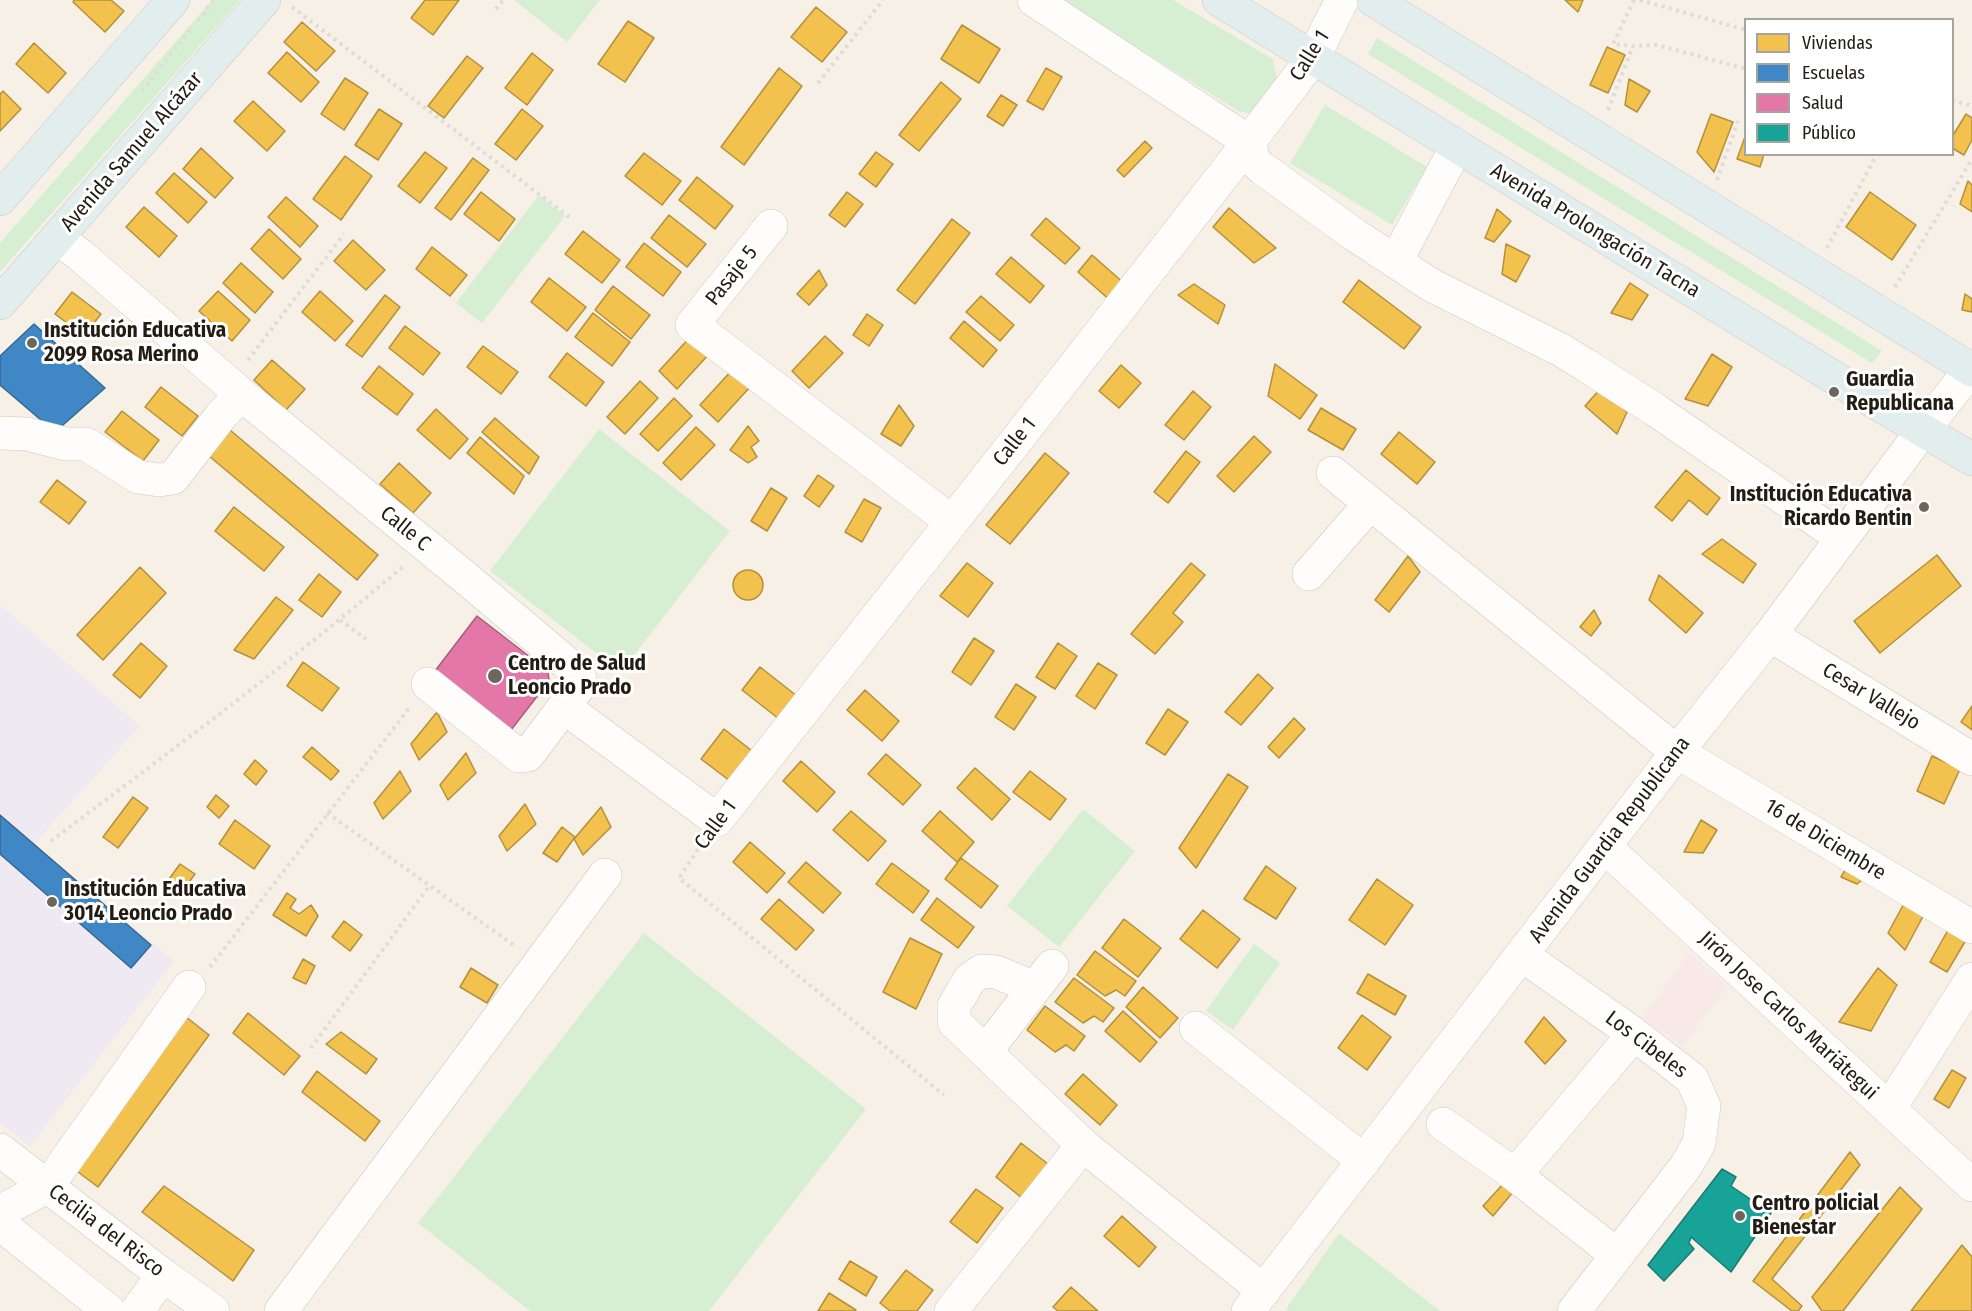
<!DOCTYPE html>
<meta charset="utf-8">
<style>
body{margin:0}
#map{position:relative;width:1972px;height:1311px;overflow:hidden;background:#f6f0e6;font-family:"Fira Sans Condensed",sans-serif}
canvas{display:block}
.legend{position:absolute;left:1744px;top:18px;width:210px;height:138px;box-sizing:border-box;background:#fff;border:2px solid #a7a4a0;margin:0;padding:8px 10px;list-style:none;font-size:18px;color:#231c12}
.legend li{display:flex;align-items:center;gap:12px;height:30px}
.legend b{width:30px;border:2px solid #a7a4a0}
</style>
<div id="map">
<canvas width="1972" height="1311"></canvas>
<ul class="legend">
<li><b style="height:16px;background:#f2c14e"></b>Viviendas</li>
<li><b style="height:16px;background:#3f88c5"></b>Escuelas</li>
<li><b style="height:16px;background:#e377a8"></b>Salud</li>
<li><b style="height:16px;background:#17a398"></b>Público</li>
</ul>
</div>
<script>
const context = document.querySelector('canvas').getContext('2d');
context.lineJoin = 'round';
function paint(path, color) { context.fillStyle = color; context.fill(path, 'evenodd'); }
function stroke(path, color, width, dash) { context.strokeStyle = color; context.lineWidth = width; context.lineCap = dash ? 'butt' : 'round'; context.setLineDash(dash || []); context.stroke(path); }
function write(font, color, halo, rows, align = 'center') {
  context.font = font + ' "Fira Sans Condensed",sans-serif'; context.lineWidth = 6; context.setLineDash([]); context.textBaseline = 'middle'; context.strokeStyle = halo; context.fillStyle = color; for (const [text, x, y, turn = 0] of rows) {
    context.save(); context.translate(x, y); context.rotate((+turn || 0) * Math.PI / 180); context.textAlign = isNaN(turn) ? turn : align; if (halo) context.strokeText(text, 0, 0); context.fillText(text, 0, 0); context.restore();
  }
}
paint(new Path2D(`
 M1689,953l38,33 -45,60 -39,-29z`), '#f8e8e8');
paint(new Path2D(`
 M0,605l140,121 -106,118 140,117 -144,185 -30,-23z`), '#efeaf2');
paint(new Path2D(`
 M212,0h28l-240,272v-29z
 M514,0h86l-33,42z
 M1060,0h113l100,59 5,24 -28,30 -10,-1z
 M1377,38l505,313 -10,12 -504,-309z
 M1325,105l102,62 -35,58 -102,-62z
 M539,195l26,21 -83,107 -26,-20z
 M599,429l131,102 -109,141 -131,-101z
 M1083,809l52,42 -76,96 -52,-41z
 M644,933l222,176 -157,202h-179l-112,-88z
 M1254,944l26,19 -47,67 -27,-19z
 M1339,1233l101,78h-152l-2,-2z`), '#d6efd3');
const homes = new Path2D(`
 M74,0h37l13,11 -19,21 -32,-30z
 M425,0h34l-26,35 -22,-17z
 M1565,0h18l-5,12z
 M816,7l31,25 -25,30 -31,-25z
 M628,21l26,17 -29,44 -27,-18z
 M302,22l33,29 -19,20 -32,-29z
 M962,25l38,24 -21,34 -38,-24z
 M34,43l32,30 -18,20 -32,-29z
 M1607,47l18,8 -17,38 -18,-8z
 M287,52l32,30 -18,20 -33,-29z
 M532,53l21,17 -26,35 -22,-17z
 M467,56l16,12 -39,50 -16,-12z
 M779,68l23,18 -58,79 -23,-18z
 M1046,68l16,9 -19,33 -16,-9z
 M345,78l23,15 -24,37 -23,-16z
 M1629,79l21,12 -13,21 -12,-7z
 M941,82l20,17 -42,52 -20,-16z
 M3,91l18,18 -21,22v-37z
 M1001,95l16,10 -14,21 -16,-10z
 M253,101l32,30 -18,20 -33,-30z
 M379,109l23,15 -24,36 -23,-15z
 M522,109l21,17 -27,34 -21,-16z
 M1711,114l22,8 -19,50 -17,-20z
 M1966,114l6,4v22l-8,15 -12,-7v-11z
 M1746,134v20h18l-4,13 -23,-8z
 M1145,141l7,7 -28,29 -7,-7z
 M201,148l32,30 -18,20 -32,-29z
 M425,152l22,16 -27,35 -22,-17z
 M876,152l17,12 -17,23 -17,-13z
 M644,153l37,28 -19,24 -37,-29z
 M345,156l27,20 -31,44 -28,-21z
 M473,158l16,12 -38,50 -16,-12z
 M174,173l33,29 -19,21 -32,-30z
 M697,177l36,29 -18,23 -36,-29z
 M1968,181l4,4v27l-12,-8z
 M481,192l34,27 -16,22 -35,-27z
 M847,192l16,12 -18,23 -16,-12z
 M1870,192l46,33 -24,35 -46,-33z
 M286,197l32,29 -18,21 -32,-30z
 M144,207l33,29 -18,21 -33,-30z
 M1229,208l47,40 -22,15 -41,-36z
 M1497,209l14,12 -17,21 -9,-4z
 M669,215l37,29 -19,23 -36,-29z
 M1046,218l34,30 -15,16 -34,-29z
 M952,219l18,14 -55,71 -18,-14z
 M269,229l32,30 -18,20 -32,-30z
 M583,231l37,29 -18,23 -37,-29z
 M353,240l32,30 -19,20 -32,-29z
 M644,243l37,29 -18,24 -37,-29z
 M1506,244l24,12 -14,26 -14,-8z
 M432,247l35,28 -17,21 -34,-27z
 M1092,255l34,30 -14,17 -34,-30z
 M1011,257l33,29 -14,17 -34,-29z
 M241,263l32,29 -18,21 -32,-30z
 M819,270l8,15 -18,20 -12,-11z
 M549,278l37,29 -19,24 -36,-29z
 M1359,280l62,47 -17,22 -61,-47z
 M1630,283l18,12 -16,25 -21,-7z
 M1194,284l31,21 -7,19 -40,-29z
 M613,286l37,29 -19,24 -36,-29z
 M218,291l32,29 -18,21 -33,-30z
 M320,291l33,30 -18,20 -33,-29z
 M72,292l29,22 -17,22 -29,-22z
 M1965,294l7,5v13l-10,-2z
 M385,295l15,12 -38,50 -16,-12z
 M981,296l33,29 -14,16 -34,-29z
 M593,313l37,29 -18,24 -37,-29z
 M867,314l16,11 -14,21 -16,-11z
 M964,321l33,29 -14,17 -33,-29z
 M405,326l35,27 -17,22 -34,-27z
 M692,335l18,18 -33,36 -18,-18z
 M825,336l18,17 -34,35 -17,-17z
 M483,346l35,26 -17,22 -34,-27z
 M567,353l37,29 -18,24 -37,-29z
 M1712,354l20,13 -24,39 -23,-7z
 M272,360l33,29 -19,21 -32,-30z
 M1275,364l42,31 -17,24 -32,-23z
 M1121,365l20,18 -22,25 -20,-17z
 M379,366l34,28 -16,21 -35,-27z
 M733,369l18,17 -33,36 -18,-17z
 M640,381l18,17 -33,36 -18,-17z
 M161,387l37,29 -16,20 -37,-29z
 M1601,388l26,24 -10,22 -32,-28z
 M1193,391l18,16 -27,33 -19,-15z
 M674,398l18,18 -34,35 -18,-17z
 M899,405l15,21 -13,20 -20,-12z
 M1321,408l35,21 -13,21 -35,-20z
 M436,409l32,30 -18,20 -33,-29z
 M122,411l37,29 -16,21 -38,-29z
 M495,418l44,39 -10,17 -47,-42z
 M748,426l11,15 -8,6 6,10 -9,6 -18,-13z
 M696,427l19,18 -34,35 -18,-17z
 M230,430l148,125 -21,25 -148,-124z
 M1399,432l36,30 -18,22 -36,-30z
 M1254,436l17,16 -37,40 -17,-16z
 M480,437l44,39 -10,18 -47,-41z
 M1186,451l14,11 -32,41 -14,-11z
 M1045,453l24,20 -59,71 -24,-19z
 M399,463l32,30 -18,20 -33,-29z
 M1686,470l34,28 -13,17 -18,-15 -17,21 -17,-14z
 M818,475l16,11 -15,21 -15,-11z
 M57,480l29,22 -17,22 -29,-22z
 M771,488l16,10 -20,33 -16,-10z
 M864,499l17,9 -19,34 -17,-10z
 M234,507l50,40 -20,24 -49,-40z
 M1722,539l34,25 -13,19 -41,-29z
 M1937,555l24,31 -81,67 -26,-32z
 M1408,556l12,16 -31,40 -14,-12z
 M967,563l26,20 -25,34 -28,-21z
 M1191,563l14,12 -32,38 10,9 -28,32 -24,-20z
 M140,567l26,26 -63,67 -26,-25z
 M733 585a15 15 0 1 1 30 0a15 15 0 1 1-30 0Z
 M319,574l22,18 -19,25 -23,-17z
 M1659,575l44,38 -17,20 -37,-33z
 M276,597l17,13 -39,49 -20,-9z
 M1594,610l7,13 -10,13 -11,-9z
 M974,638l20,13 -23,34 -19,-13z
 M141,643l26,23 -27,32 -27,-23z
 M1058,643l19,13 -22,33 -19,-12z
 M303,662l36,26 -17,23 -35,-25z
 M1098,663l19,12 -22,34 -19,-13z
 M760,667l37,29 -18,23 -37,-29z
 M1258,674l15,14 -32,37 -16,-13z
 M1016,684l20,13 -22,33 -19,-13z
 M865,690l34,31 -17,20 -35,-31z
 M1972,706v24l-11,-8z
 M1168,709l20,13 -23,33 -19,-12z
 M437,712l10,20 -28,28 -8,-16z
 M1294,718l11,11 -26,29 -11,-11z
 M724,729l32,25 -22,30 -33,-25z
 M312,747l27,24 -8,9 -28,-23z
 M466,753l10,20 -28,27 -8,-15z
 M886,754l35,31 -18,20 -35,-31z
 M1932,756l28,13 -16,35 -27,-13z
 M255,760l12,11 -11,14 -12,-11z
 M801,761l34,31 -18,20 -34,-31z
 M975,768l35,31 -18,21 -35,-32z
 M400,771l11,20 -28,28 -9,-16z
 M1030,771l36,28 -16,21 -37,-28z
 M1228,774l20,13 -52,81 -17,-20z
 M216,795l13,11 -10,12 -12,-11z
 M133,797l15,11 -30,40 -15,-11z
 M525,804l11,20 -29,27 -8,-15z
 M601,807l10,20 -28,28 -9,-16z
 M851,811l35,30 -18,20 -35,-31z
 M940,811l34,31 -17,20 -35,-31z
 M235,820l35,26 -16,23 -35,-25z
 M1701,820l16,10 -14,23 -19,-1z
 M562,827l13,10 -18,25 -14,-9z
 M750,842l35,31 -18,20 -34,-31z
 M961,858l37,28 -17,22 -36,-29z
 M806,862l35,31 -18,20 -35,-31z
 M892,863l37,28 -16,22 -37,-29z
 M180,864l15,10 -17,23 -14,-11z
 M1848,865l15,14 -6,5 -16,-7z
 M1266,866l30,22 -20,31 -32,-20z
 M1377,879l36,26 -28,40 -36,-25z
 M287,893l9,6 -6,9 9,6 12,-9 7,11 -12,20 -33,-21z
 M937,898l37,29 -16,21 -37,-28z
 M1907,898l20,11 -22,41 -17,-17z
 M779,899l35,31 -18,20 -35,-31z
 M1203,910l37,29 -23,29 -37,-29z
 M1124,919l37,29 -23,29 -36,-29z
 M344,921l18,14 -12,16 -18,-14z
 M1948,930l18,10 -19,32 -17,-10z
 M910,938l32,16 -26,55 -33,-17z
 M1095,951l41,30 -11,15 -9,-6 -11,6 -28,-21z
 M303,959l12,7 -9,18 -13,-6z
 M471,968l27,17 -11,18 -27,-16z
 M1878,968l19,17 -26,46 -32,-9z
 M1368,974l38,22 -11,19 -38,-22z
 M1074,978l40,30 -11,14 -9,-6 -11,7 -28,-21z
 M1143,987l35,31 -18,20 -34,-31z
 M1045,1006l40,30 -11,15 -8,-6 -11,7 -28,-22z
 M1123,1011l34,31 -17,20 -35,-31z
 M181,1013l28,22 -111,152 -24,-18z
 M248,1013l52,43 -16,19 -51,-42z
 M1362,1015l29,22 -24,33 -29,-22z
 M1544,1017l22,24 -21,23 -20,-22z
 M341,1032l36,27 -11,15 -40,-30z
 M1952,1070l14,8 -17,30 -15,-9z
 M317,1071l63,50 -15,20 -63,-49z
 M1083,1074l34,31 -17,20 -35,-31z
 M1021,1143l27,21 -26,34 -26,-21z
 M1850,1152l10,13 -88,114 30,27 -4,5h-6l-39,-30z
 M1504,1183l9,9 -20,24 -10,-10z
 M164,1186l90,64 -21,31 -91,-69z
 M1900,1187l22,22 -79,102h-21l-10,-14z
 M976,1189l27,19 -26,35 -27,-21z
 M1122,1216l34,31 -17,20 -35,-31z
 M1962,1245l10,12v54h-61z
 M850,1261l27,16 -11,19 -27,-17z
 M906,1270l27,20 -16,21h-27l-10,-8z
 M1071,1287l27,24h-40l-5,-4z
 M829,1293l27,17 -1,1h-37z`);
paint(homes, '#f2c14e');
stroke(homes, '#b4903c', 1.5);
const schools = new Path2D(`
 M34,324l71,64 -50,44 -55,-47v-29z
 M0,815l151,130 -20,23 -131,-114z`);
paint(schools, '#3f88c5');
stroke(schools, '#37688f', 1.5);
const health = new Path2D(`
 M477,616l71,55 1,10 -38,49 -76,-59z`);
paint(health, '#e377a8');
stroke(health, '#a95c7b', 1.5);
const public = new Path2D(`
 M1722,1169l14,8 -5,9 40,27 -40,59 -40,-35 -2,6 5,6 -30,32 -16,-16z`);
paint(public, '#17a398');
stroke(public, '#1b7a70', 1.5);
const minor = new Path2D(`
 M1034,0l215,142 5,19 9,8 92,66 76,50 130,65 23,14 70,45 188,129
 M771,226l-79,99 260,197
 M57,238l22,16 162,140 226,185 109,92 4,8 -2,9 -50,67 -9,1 -91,-72
 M1396,261l61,-115
 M0,433l27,1 39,10h20l52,33 21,3 14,-2 47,-61 21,-23
 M1333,473l344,279 295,175
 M1309,574l61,-70
 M1770,635l202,124
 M564,707l153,113 313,-397 219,-281 64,-84 29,-58
 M1605,847l367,338
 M1522,955l112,79 58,45 12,27 -5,37 -13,23 -112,145
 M1035,988l-39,-16 -14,-1 -12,8 -16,27v16l129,123 181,146
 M1196,1028l168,133
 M986,1051l66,-85
 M1889,1109l83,-130
 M1443,1124l72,51 119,-141
 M0,1150l163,125 50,36
 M1515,1175l102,80
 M0,1214l5,-5 42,-22 142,-200
 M0,1224l109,87
 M137,1311l26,-36
 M281,1311l324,-436
 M951,1311l132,-166
 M1248,1311l429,-559 93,-117 153,-205 48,-61`);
const major = new Path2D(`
 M1219,0l647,397 106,62
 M1373,0l599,370
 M0,199l173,-199
 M0,303l264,-303`);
stroke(minor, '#cec8be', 34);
stroke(major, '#d0ccc7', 34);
stroke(new Path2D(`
 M1634,0l-21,44 20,2 24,-1 89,24
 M1640,0l106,30
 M292,7l281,213
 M496,9l7,-9
 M198,21l16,-21
 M818,83l65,-83
 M142,91l49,-62
 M1952,100l20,6
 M1608,110l25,-64
 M1717,180l21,-59
 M1827,248l50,-94
 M1895,287l77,-128
 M248,360l96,-126
 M340,620l26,19
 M327,813l188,133
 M51,841c120,-90 240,-179 354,-276
 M702,843l-23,35 265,217
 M210,967l200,-260
 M311,1048l119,-163`), '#dedcd8', 4, [3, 4.5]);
stroke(minor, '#fefdfb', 33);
stroke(major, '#e2edee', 33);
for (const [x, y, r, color] of [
 [32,343,6,"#6d665c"],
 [1834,392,6,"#6d665c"],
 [1924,507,6,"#6d665c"],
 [495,676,8,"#6d665c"],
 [52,902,6,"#6d665c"],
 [1740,1216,6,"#6d665c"]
]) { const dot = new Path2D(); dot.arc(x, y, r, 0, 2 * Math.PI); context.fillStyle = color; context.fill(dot); stroke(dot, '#fff', 2); }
write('21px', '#231c12', '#fff', [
 ["Calle 1",1310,56,-58],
 ["Avenida Samuel Alcázar",132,152,-49],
 ["Avenida Prolongación Tacna",1595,231,31],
 ["Pasaje 5",732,276,-52],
 ["Calle 1",1015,442,-52],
 ["Calle C",405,529,39],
 ["Cesar Vallejo",1871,697,31],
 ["Calle 1",716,825,-54],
 ["Avenida Guardia Republicana",1610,840,-53],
 ["16 de Diciembre",1825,840,31],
 ["Jirón Jose Carlos Mariátegui",1788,1016,43],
 ["Los Cibeles",1646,1045,37],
 ["Cecilia del Risco",106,1231,37]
]);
write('bold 21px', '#231c12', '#fff', [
 ["Institución Educativa",44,331],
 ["2099 Rosa Merino",44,355],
 ["Guardia",1846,380],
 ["Republicana",1846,404],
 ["Institución Educativa",1912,495,"right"],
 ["Ricardo Bentin",1912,519,"right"],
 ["Centro de Salud",508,664],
 ["Leoncio Prado",508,688],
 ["Institución Educativa",64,890],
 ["3014 Leoncio Prado",64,914],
 ["Centro policial",1752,1204],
 ["Bienestar",1752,1228]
], 'left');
</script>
